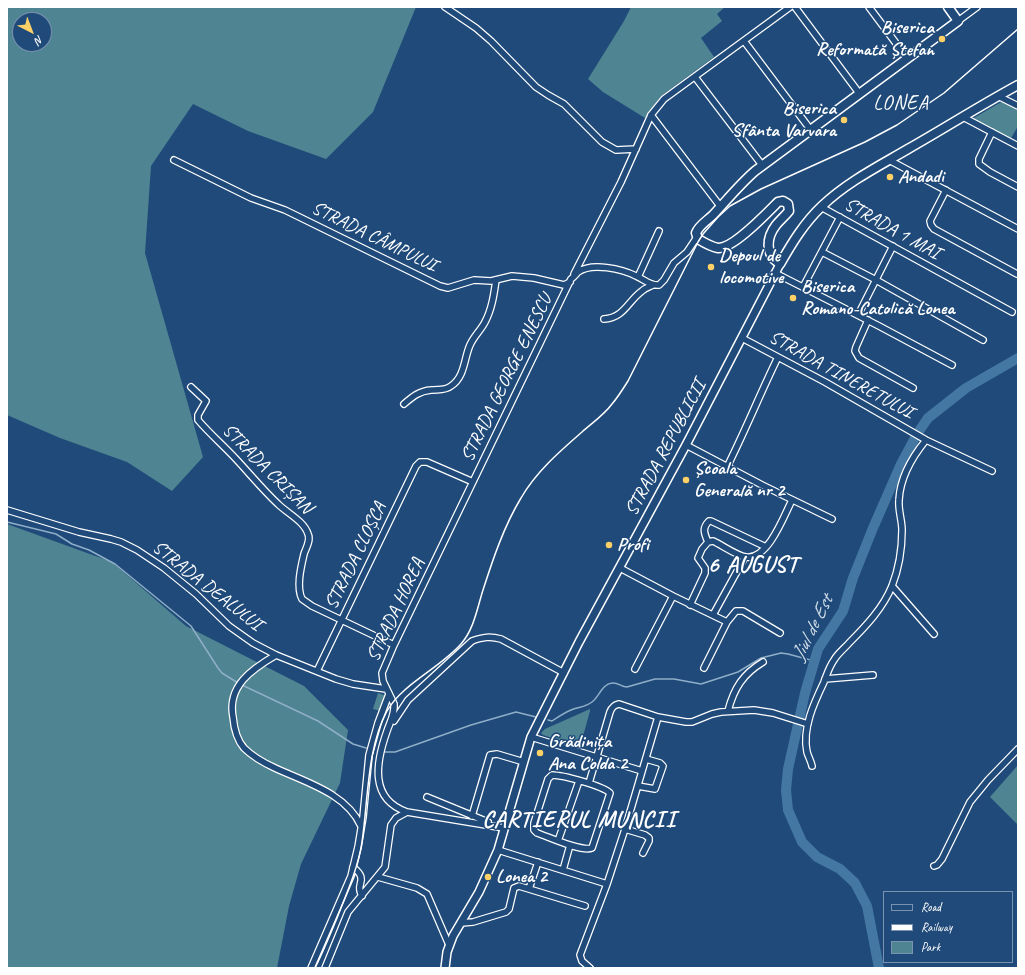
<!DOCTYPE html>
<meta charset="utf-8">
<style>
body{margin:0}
#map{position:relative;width:1025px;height:975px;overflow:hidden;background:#1f4a7a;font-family:Caveat,sans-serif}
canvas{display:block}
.frame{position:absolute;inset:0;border:8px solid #fff;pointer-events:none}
.legend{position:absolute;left:883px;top:891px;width:130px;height:72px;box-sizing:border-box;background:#1f4a7a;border:1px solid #7992af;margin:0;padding:5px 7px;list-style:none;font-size:12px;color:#fff}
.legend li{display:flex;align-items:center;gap:8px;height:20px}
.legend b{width:20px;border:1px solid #7992af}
.north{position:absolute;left:12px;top:12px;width:40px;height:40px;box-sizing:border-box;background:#1f4a7a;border:1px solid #7992af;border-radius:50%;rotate:138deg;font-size:11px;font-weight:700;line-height:16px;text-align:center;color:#fff}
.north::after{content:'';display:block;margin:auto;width:14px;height:18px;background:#ffd166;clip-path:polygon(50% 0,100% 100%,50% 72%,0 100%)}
</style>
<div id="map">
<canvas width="1025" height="975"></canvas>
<div class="frame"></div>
<ul class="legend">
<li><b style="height:5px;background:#1f4a7a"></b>Road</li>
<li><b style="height:5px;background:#fff"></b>Railway</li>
<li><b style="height:11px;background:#4f8592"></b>Park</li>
</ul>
<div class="north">N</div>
</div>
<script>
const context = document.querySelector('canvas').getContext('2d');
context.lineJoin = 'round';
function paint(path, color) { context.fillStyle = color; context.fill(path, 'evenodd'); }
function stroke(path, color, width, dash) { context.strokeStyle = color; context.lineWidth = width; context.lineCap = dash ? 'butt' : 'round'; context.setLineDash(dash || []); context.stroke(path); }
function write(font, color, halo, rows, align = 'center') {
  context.font = font + ' Caveat,sans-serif'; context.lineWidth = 3; context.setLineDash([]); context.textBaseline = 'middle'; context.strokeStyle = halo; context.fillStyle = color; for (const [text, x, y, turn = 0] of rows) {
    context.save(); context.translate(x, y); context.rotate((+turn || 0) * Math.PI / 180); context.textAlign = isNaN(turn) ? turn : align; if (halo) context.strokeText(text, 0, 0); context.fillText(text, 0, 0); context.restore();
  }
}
paint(new Path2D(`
 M7,7h409l-43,105 -47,47 -78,-28 -55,-27 -42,62 -6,87 58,204 -31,34 -45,-29 -67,-24 -53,-23zM20,20h24v24h-24z
 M631,7h94l-8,7 5,7 -21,17 13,19 -53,39 -16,22 -42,-26 -15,-13 36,-58z
 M1003,101l15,9v16l-8,14 -38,-21z
 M7,524l105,38 74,64 118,60 44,44 -8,53 -39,81 -12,42 -12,62h-270z
 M378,693l9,3 -6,15 -8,-2z
 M590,709v2l-10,36 -37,-12 -2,-2 4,-4z
 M1018,765v60l-28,-28z`), '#4f8592');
stroke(new Path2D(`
 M7,522l49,12 16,10 17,6 26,14 76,62 27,42 4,5 16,10
 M242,685l76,36 35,23 13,4
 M548,720l4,1c6,-4 12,-8 19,-11 7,-3 15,-3 21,-8 7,-5 10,-18 20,-19 6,-1 9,4 15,4l28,-8h19l27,5 37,-12 23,-14 20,-5 7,1 26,7
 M385,752h10l76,-27 45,-13 20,5`), '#8faec7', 1.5);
stroke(new Path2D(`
 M879,968l-12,-62 -12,-23 -15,-14 -23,-12 -15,-15 -14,-32 -2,-20 2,-21 17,-76 13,-44 25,-38 10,-33 20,-50 28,-64 16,-30 11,-16 38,-30 52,-30`), '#4478a2', 10);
const minor = new Path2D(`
 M445,7l31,21 15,13 45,46 12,8 16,9 38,38 14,8 20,-1
 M795,7l64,86
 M869,7l38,51
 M958,21l19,-14
 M744,41l66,88
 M695,77l67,88
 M998,96l20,10
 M651,115l69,91
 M963,117l55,29
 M992,132l-13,27v5l11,8 28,15
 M174,160l77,38 34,12 155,76 8,2 26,-8 17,1 21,-5 22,2 30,7 6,-3
 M889,160l129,69
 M946,190l-16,31 1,4 3,4 83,45
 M821,207l191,105
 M822,252l54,28 107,60
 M775,273l104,53 73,39
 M574,274l47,-92 30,-67 13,-16 126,-92
 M638,277l21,-46
 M803,287l37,-70
 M858,315l35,-69
 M604,319c20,-1 24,-18 38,-28 3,-3 7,-4 11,-6
 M868,320l-12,27 -1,4 4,7 54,30
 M742,338l83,44 101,58 66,31
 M191,387l15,14 -8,14v5c12,14 26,26 38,39 14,15 27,31 42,45 9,9 26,17 30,30 3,6 -2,14 -4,20 -3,13 -8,33 -2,45l10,7 82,39
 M404,404c8,-7 15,-13 27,-14 7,-1 14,1 20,-4 14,-9 13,-28 19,-41 4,-9 11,-15 15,-23 7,-13 9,-28 11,-42
 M686,445l76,40 70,34
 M727,467c18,-36 33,-73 51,-110
 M7,510l72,22 32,7 10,3 16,8 27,18 32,26 33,32 24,17 23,12 60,24 17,5 33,5
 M708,542c-4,-9 -6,-14 1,-21h2l55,26
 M620,568l53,28 54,26
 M892,586l42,48
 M690,605l15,-32v-5l-7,-10 4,-9 6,-7 5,-1c9,4 24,15 33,16 22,3 38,-41 46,-57
 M713,615l32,-58
 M276,655c-24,14 -49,31 -43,62 1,11 4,23 11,31 9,9 20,15 31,20 30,14 71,25 86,58
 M704,668l23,-46 9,-11h7l37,22
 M635,669l38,-73
 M317,671l99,-205 4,-4h7l46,20
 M825,679l48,-4
 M728,711c6,-23 15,-37 35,-49
 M394,721l14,-21 64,-59c11,-4 18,-5 29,-2l63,34
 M531,737l111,34
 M812,766c-1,-5 -4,-10 -5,-14 -5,-24 7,-49 17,-70 3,-8 5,-15 10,-22 4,-7 11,-12 16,-18 16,-16 33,-34 42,-56 7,-18 10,-37 10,-56 0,-10 -4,-20 -3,-30 1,-22 14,-44 27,-60
 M552,775c11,0 51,11 58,18l-18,55c-11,4 -43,-11 -55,-15l-3,-3v-7l14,-44z
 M589,783l21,-71c2,-5 4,-7 9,-8l39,13 28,5h6l20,-8 9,-2 33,-2 19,3 35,11
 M638,786l17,3 8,-23 -3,-3 -14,-4
 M427,797l61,25
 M407,812c-38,-13 -31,-50 -20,-81 3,-9 8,-17 7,-27l-11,-23 -1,-8 12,-28 177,-366c3,-2 5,-5 7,-7 14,-10 44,-3 58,4 8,3 14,10 23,9l5,-5 10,-17 13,-11 10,-15
 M472,816l18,-61 7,-1 27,8
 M625,829l20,6 4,3v3l-6,12
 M558,841l21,-60
 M498,850l109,34
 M934,866l3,-1 5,-6 28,-57 18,-22 30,-31
 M353,867c17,14 1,16 9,29
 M563,870l7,-25
 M378,877l39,11 10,6 22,51
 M529,889l56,17
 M461,923l12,-1 33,-10 3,-3 5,-21 5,-2 10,3 9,-27
 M311,968l40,-92 7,-29 5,-30 6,-62 9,-32 11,-29
 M325,968l23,-56 37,-45 6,-42 5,-7 11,-6 97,16
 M590,968l-8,-7 -2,-6 27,-71 18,-55 33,-112`);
const tertiary = new Path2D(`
 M445,968l2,-16 6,-16 26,-44 19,-42 33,-113 48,-95 107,-197 94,-181`);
const secondary = new Path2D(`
 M948,7l10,14 -203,150c-15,13 -28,29 -42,44 -6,6 -14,10 -17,18l2,6c5,3 14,8 20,9 15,1 49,-35 60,-46l5,-1 5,3 1,7c-4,5 -9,9 -13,14 -10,13 -11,30 4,39 12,-21 24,-41 42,-58 25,-24 57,-40 86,-57 37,-21 73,-44 110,-64`);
stroke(minor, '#fff', 8);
stroke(tertiary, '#fff', 10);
stroke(secondary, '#fff', 11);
stroke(minor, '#1f4a7a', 5.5);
stroke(tertiary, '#1f4a7a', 7);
stroke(secondary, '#1f4a7a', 8);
stroke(new Path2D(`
 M315,968c8,-16 15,-33 22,-50 10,-25 21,-50 25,-76 6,-40 5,-95 25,-131 15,-27 53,-43 74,-67 13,-15 16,-35 22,-54 10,-31 21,-64 38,-92 15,-26 38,-46 61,-66 10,-9 22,-17 30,-28 6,-7 11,-15 16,-23l70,-139 5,-8 15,-17 12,-11 31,-17 104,-47 32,-17 47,-32 74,-64`), '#fff', 1.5);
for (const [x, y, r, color] of [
 [942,39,4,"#ffd166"],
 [844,120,4,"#ffd166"],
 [890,177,4,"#ffd166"],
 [711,267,4,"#ffd166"],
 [793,298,4,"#ffd166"],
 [686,480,4,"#ffd166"],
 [609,545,4,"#ffd166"],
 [540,753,4,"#ffd166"],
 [488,877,4,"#ffd166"]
]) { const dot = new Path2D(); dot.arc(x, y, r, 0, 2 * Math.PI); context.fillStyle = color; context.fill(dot); stroke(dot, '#1f4a7a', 1.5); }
write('bold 19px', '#fff', '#1f4a7a', [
 ["Biserica",934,28,"right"],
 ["Reformată Ștefan",934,50,"right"],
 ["Biserica",836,109,"right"],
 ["Sfânta Varvara",836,131,"right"],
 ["Andadi",898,177],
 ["Depoul de",719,256],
 ["locomotive",719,278],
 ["Biserica",801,287],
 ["Romano-Catolică Lonea",801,309],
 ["Școala",694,469],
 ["Generală nr 2",694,491],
 ["Profi",617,545],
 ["Grădinița",548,742],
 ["Ana Colda 2",548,764],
 ["Lonea 2",496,877]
], 'left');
write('19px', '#fff', '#1f4a7a', [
 ["STRADA 1 MAI",892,229,29],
 ["STRADA CÂMPULUI",374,237,26],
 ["STRADA TINERETULUI",841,375,29],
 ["STRADA GEORGE ENESCU",507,378,-64],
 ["STRADA REPUBLICII",666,448,-62],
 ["STRADA CRIȘAN",267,469,45],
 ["STRADA CLOȘCA",356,556,-64],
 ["STRADA DEALULUI",207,586,38],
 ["STRADA HOREA",396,610,-65]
]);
context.letterSpacing = '1px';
write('20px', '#fff', '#1f4a7a', [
 ["LONEA",901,104]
]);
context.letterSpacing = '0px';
write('italic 20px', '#d0dde8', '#1f4a7a', [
 ["Jiul de Est",813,628,-64]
]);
context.letterSpacing = '1px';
write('bold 23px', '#fff', '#1f4a7a', [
 ["6 AUGUST",753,566],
 ["CARTIERUL MUNCII",579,821]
]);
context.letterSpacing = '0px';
</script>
